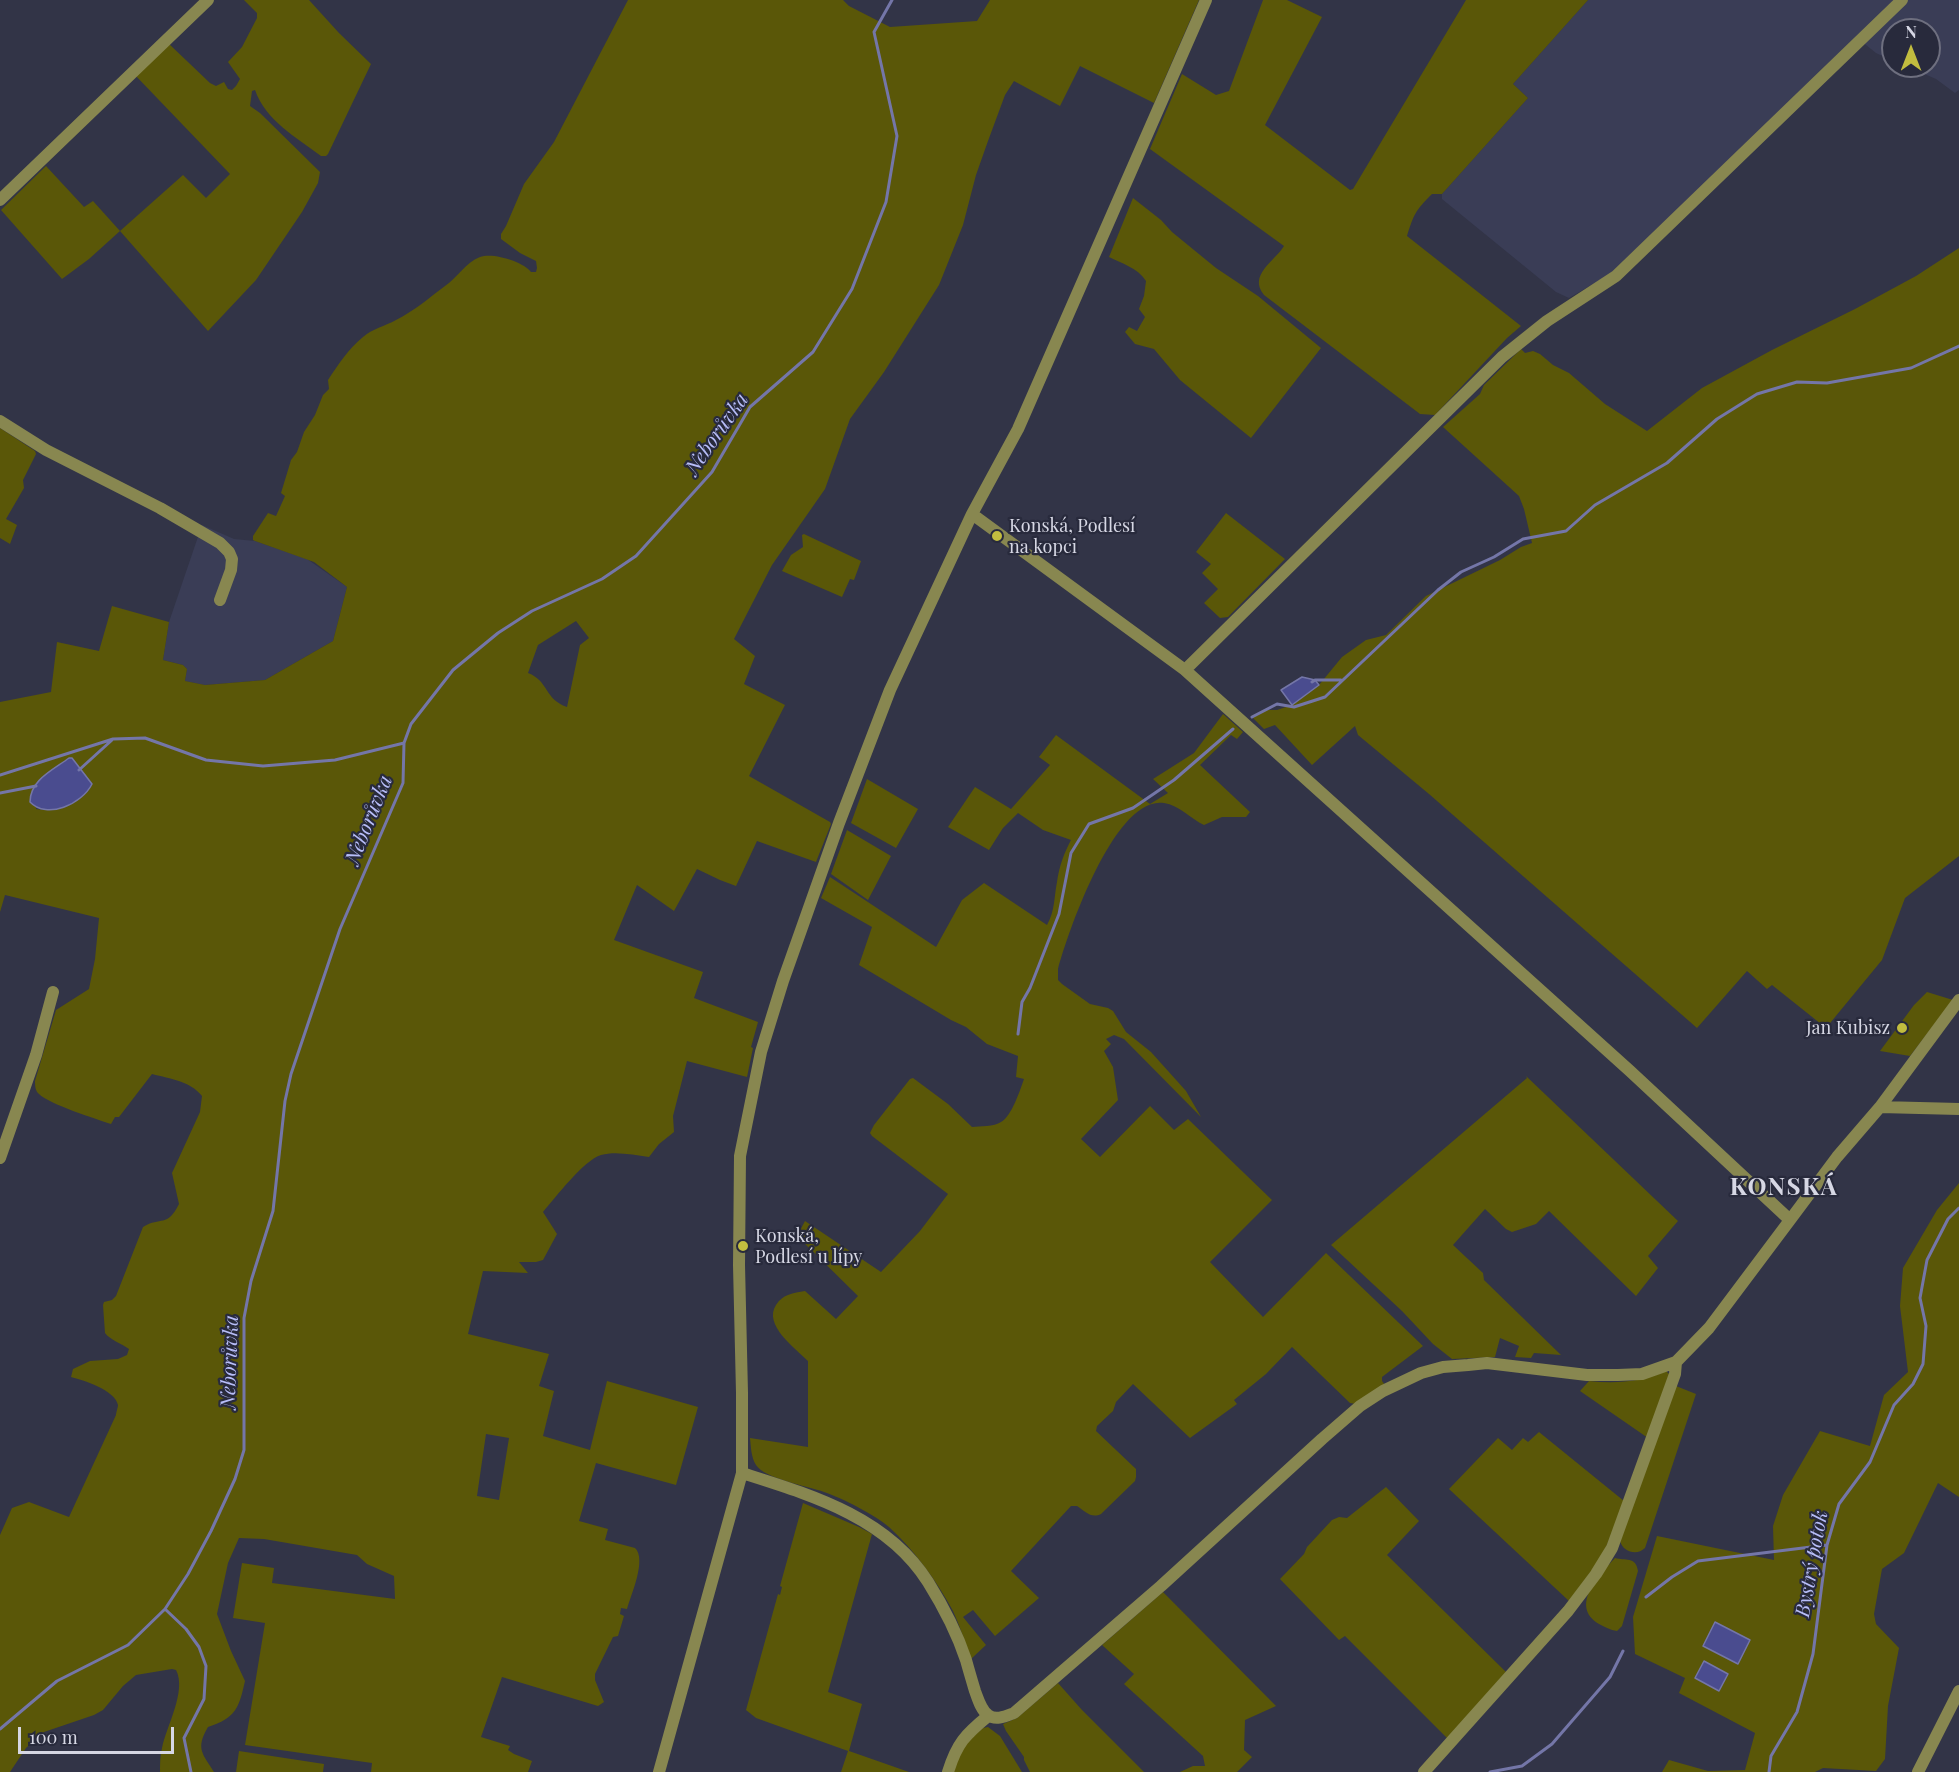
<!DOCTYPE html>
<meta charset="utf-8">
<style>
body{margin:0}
#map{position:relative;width:1959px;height:1772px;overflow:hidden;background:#323447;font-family:"Playfair Display",serif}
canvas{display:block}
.north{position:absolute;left:1881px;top:18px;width:60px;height:60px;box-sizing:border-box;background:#282a3c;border:2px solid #6e6f7f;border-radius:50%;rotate:0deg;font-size:16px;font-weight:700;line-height:24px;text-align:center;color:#d6d7e4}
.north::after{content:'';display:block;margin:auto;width:21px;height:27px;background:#c2bd3f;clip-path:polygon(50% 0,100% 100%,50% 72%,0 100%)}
.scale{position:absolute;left:18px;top:1727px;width:156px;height:27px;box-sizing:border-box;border:3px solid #d6d7e4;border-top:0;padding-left:8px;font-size:18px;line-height:21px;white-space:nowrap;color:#d6d7e4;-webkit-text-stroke:4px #282a3c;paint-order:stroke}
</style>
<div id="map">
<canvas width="1959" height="1772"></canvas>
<div class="north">N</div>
<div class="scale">100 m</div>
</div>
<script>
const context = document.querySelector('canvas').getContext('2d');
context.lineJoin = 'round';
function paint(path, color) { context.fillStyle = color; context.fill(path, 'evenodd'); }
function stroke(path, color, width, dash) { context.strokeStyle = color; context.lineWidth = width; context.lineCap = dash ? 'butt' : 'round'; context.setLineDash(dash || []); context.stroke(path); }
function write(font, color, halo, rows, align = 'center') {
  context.font = font + ' "Playfair Display",serif'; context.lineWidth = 4.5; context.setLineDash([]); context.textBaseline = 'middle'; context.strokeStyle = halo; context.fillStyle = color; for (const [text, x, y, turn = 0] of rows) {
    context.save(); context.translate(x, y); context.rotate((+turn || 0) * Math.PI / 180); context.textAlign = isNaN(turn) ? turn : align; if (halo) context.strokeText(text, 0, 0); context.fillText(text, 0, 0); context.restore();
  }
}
paint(new Path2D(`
 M1588,0h371v90l-4,3 -19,-14 -30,-13h23v-36h-36v31l-17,-8 -20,-16 -246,237 -41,24 -13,-6 -114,-93v-5l86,-96 -15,-14z
 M202,525l32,14 21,2 52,18 40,28 -14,54 -68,39 -60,5 -20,-4 2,-12 -4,-4 -20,-5 6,-38z`), '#3a3d56');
paint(new Path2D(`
 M244,0h65l30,33 32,31 -43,90 -2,2h-5c-25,-19 -55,-35 -66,-66l-3,1 -2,15 10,7 60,59 -2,11 -16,29 -46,68 -48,51 -88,-100 -31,28 -27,20 -61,-69 45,-44 38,41 9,-6 27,30 63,-56 23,23 24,-24 -96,-100 33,-32 43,41 6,3 8,-4 4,7 4,1 4,-4 4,-7 -12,-17 14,-15 15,-29v-5z
 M628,0h215l6,6 41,21 87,-6 13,-21h209l-45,103 -74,-37 -20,40 -46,-25 -9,14 -17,46 -12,34 -13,50 -24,60 -55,87 -34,47 -25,70 -53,76 -38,74 21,17 -11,28 41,21 -36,71 81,46 1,2 -15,38 -59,-21 -21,45 -16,-6 -23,-11 -23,42 -37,-26 -23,55 89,32 -9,26 64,24 -7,25 2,1 -6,29 -60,-16 -14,55 1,16 -15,12 -10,13c-16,-2 -33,-6 -48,-2 -17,5 -46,43 -58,57l14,22 -14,26 -7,2h-17l9,11 -45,-2 -15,63 81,20 -10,32 15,5 -11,45 47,14 17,-69 91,26 -22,78 -80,-22 -17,58 29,8 -3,11 30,8c12,11 -4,47 -8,61l-6,-1 -1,6 4,2 -6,20 -5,1 -18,37v6l9,22 -6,4 -96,-29 -21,60 29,9 -2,4 6,4 18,7 -4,11h-157l1,-9 -127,-18 20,-122 -32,-5 9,-55 32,5 -2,15 123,16 -1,-23 -27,-12 -10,-9 -93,-16 -25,-1 -11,25 -11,51 14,37 14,30c-6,27 -9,37 -37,46 -13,22 -5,27 6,45h-54c0,-8 0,-16 2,-24 4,-21 25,-57 14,-78l-4,-1 -36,6 -13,11 -20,24 -9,5 -50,17 -18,16 -16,24h-10v-237l12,-27 17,-6 40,15 47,-102c0,-2 2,-8 2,-10 -3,-15 -35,-25 -47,-28l2,-8 17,-8 28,-2 9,-4 2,-6c-8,-6 -19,-9 -24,-16l-2,-28 1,-3 8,-2 4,-4 27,-69c18,-11 24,1 36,-23l-7,-31 28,-61 2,-16c-12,-15 -31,-17 -50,-22l-33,43h-4l-4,7c-15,-5 -62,-20 -72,-30 -4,-3 -4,-9 -4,-13l21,-71 33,-21 6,-30 4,-41 -94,-23 -5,17v-210l51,-10 6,-50 42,9 13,-45 57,16 -6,38 20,5 4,4 -2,12 20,4 60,-5 68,-39 14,-54 -33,-25 -59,-21 -2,-1v-4l15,-23 8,3 9,-20 -4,-3 7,-23 3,-10 6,-8 7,-20 11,-17 8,-20 6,-6 -1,-9c10,-15 20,-31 35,-43 9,-8 22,-11 33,-17 18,-9 33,-22 49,-34 13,-9 20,-23 35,-29 13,-5 44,5 51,15h5l1,-4 -1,-7 -16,-8 -19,-14v-5l5,-8 18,-42 30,-42zM576,621l13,17 -9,7 -13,62c-23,-8 -18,-26 -39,-34l10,-28zM69,758h3l20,26c-10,19 -35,28 -56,25l7,-32zM486,1434l23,4 -10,62 -22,-4z
 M1263,0h24l35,17 -57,108 85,65 3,-1 113,-189h122l-75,84 15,14 -86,96h-10c-17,17 -18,20 -25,42l114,90 -14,12 -72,77 -15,-1 -156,-119c-16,-20 10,-33 20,-49l-134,-97 32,-75 34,21 13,-4z
 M1133,198l28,22 11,12 44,36 42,28 63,52 -70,90 -71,-58 -26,-31 -19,-5 -10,-12 4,-5 8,4 8,-14 -6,-8 5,-13 2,-15c-8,-13 -25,-18 -37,-24z
 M1959,248v608l-54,42 -23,62 -56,68 -54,-43 -5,4 -20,-18 -50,57 -268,-234 -71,-59 -3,-9 -43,39 -37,-40 -11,4 -13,-13 13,-6h13l15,-5 27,-20 23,-28 24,-17 20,-5 40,-39 74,-36 21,-13 11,-4 -8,-34 -5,-13 -76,-69 37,-33 4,-9 37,-36 4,4 8,-2 7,3 13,11 16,8 36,31 42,27 55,-43 70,-38 83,-41 61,-33z
 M0,428l35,23 1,3 -13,26 1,8 -18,31 11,6 -7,19 -10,-6z
 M1226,513l59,46 -57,58 -8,1 -16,-15 14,-14 -16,-16 9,-9 -15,-12z
 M804,534l57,27 -7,19 -4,-1 -8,18 -60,-26 9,-16 12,-8 -1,-12z
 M1223,714l20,18 -6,7 -6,-4 -31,30 50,47 -4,5h-24l-18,8c-13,-6 -25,-20 -40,-22 -49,-8 -96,129 -106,166v11l4,4 28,20 18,4 5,3 13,21 25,20 35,39 15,26 -77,-78 -10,-4 -8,4 5,5 -7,7 9,16 5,33 -37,39 19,18 50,-51 24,24 14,-11 84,81 -62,62 53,55 63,-64 97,93 -41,31v4l3,4 -29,19 -6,-1 -58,-56 -26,27 -32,26 3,4 -47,34 -57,-54 -17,18 -3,9 -16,15 -1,5 40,38v8l-1,4 -34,33c-10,5 -16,-3 -24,-8h-6l-60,65 28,27 -44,38 -22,-26 -10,7 23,28 -15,14c-6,-16 -11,-33 -18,-48 -16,-30 -39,-61 -64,-84 -14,-12 -47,-29 -65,-35 -16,-6 -59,-13 -68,-27 -5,-8 -5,-18 -6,-27l58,9v-86c-13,-13 -45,-36 -32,-56 7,-11 17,-12 29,-14l31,28 22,-23 -61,-60 8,-15 76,51 39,-41 28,-37 -76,-58 -2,-3 4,-8 36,-46 3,-1 35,26 24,23c8,-1 22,0 29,-5 11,-6 19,-32 23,-43l-8,-2 2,-21 -31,-12 -21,-17 -15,-7 -92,-55 13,-38 -51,-29 9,-21 106,70 26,-47 22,-17 63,42c8,-14 7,-28 10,-43 2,-15 7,-29 14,-42l-28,-10 -25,-17 -15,15 -14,22 -41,-23 27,-40 36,22 39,-44 -11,-8 17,-22 94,69 18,-11 -15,-14 41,-26z
 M867,779l51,30 -22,39 -45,-25z
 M847,830l44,26 -23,44 -37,-26z
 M1927,992l26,8 -43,56 -30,-5 34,-46z
 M1526,1076l152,145 -30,35 10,12 -22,28 -87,-85 -13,13 -24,8 -6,-3 -21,-20 -32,36 30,28 1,7 77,75 -27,-2 -3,5 -16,-1 4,-11 -19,-8 -5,19 -43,2 -19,-15 -31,-33 -71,-66 196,-167z
 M1959,1183v314l-21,-14 -34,70 -22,16 -8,45 2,10 23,24 -11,58 -3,53 -9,12 -53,-3 -8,4h-153l7,-12 39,11 37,-1 10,-37 -76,-40 6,-15 -50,-24 -2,-37 24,-81 117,24 -1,-34 10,-31 37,-64 50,15 14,-51 24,-23 -8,-66 3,-38 34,-58z
 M1666,1371l4,4 -22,63 -68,-47 9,-10c27,3 52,1 77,-10z
 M1676,1386l20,8 -51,154c-8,8 -22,4 -25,-7z
 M1539,1432l85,69 -17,44 -8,16 -30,40 -120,-112 49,-51 14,12 11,-12 5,4z
 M1386,1487l33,34 -32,34 119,117 -58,67 -103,-103 -6,4 -59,-61 24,-25 3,-7 25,-27 7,-3 8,1z
 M803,1503l56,24 13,7 -44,158 34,12 -13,47 60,21h-68l7,-21 -92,-33 -10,-8 32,-116 2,1 2,-8 -2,-1z
 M1615,1558c10,3 21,-2 23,13l-16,55 -5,5c-7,-1 -12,-4 -18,-7 -30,-18 0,-49 16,-66z
 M1163,1592l113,114 -31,14 -1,30 8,7 -15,15h-57l13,-6h12l-2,-10 -79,-72 10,-10 -32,-29z
 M1058,1683l24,27 62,62h-114l-6,-12v-3l-18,-26 -3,-7 14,-6z
 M988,1727l12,9 22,36h-70l8,-24 23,-20z
 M239,1751l85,13 -1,8h-87z`), '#5a5708');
const water = new Path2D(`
 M1302,677l13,3 4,5 -27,20 -11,-15z
 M69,758h3l20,26c-10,20 -45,36 -62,18 0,-22 23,-32 39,-44z
 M1715,1622l35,18 -12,24 -35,-18z
 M1704,1661l24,13 -9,17 -24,-13z`);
paint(water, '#4a4c8f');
stroke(water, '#7476a8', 1.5);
stroke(new Path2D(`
 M1312,682l3,-2h26
 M1252,717l25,-13 17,3 31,-10 113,-107 23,-18 33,-15 29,-18 43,-8 29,-26 72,-42 50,-44 40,-25 40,-12 30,1 84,-15 48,-22
 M79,770l33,-30
 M0,775l113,-36 32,-1 61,22 57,6 72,-6 69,-17
 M0,793l36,-7
 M1018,1034l4,-32 8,-14 29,-74 12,-61 18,-29 44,-16 41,-28 59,-51
 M1646,1597l26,-20 26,-16 129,-16
 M0,1729l57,-48 71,-36 37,-36
 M191,1772l-7,-34 20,-39 2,-33 -7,-19 -13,-18 -21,-20 23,-35 23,-43 24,-52 9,-29v-132l7,-37 22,-70 12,-110 6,-27 49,-145 63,-146 1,-40 7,-19 42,-54 45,-37 34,-22 70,-32 34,-23 76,-84 38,-65 63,-55 39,-63 34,-87 11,-66 -23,-104 18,-32
 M1490,1772l32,-6 30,-22 58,-67 13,-26
 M1769,1772l2,-16 26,-44 16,-58 14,-109 12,-41 31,-42 24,-57 19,-21 10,-20 3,-38 -6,-28 7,-38 21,-41 11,-11`), '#7476a8', 3);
stroke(new Path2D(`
 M0,200l208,-200
 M0,421l46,29 114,58 60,35 9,9 3,7 -1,11 -11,30
 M972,514l213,156 445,401 160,149 47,-63 43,-50 79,2
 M1185,670l317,-313 45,-36 69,-45 286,-276
 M1880,1107l79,-107
 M0,1158l36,-103 17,-63
 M742,1473c69,22 145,44 186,109 15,24 29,51 38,78 3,11 6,21 9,31 3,8 6,19 13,24 8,6 18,1 26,-2l147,-127 161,-147 38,-33 23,-15 38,-18 22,-6 25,-2 19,-2 100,12h31l24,-1 34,-12 33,-34 81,-108
 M659,1772l83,-299v-80l-3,-128 1,-109 21,-104 22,-71 56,-158 51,-133 82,-176 46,-85 188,-429
 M948,1772c9,-29 17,-37 40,-56
 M1424,1772l144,-161 28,-37 16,-26 63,-174 1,-12
 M1918,1772l41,-81`), '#888750', 12);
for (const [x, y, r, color] of [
 [997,536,6,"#c2bd3f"],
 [1902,1028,6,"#c2bd3f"],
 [743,1246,6,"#c2bd3f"]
]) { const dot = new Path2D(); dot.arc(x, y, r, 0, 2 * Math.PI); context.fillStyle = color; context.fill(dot); stroke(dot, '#282a3c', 2); }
write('18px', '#d6d7e4', '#282a3c', [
 ["Konská, Podlesí",1009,526],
 ["na kopci",1009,547],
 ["Jan Kubisz",1890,1028,"right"],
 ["Konská,",755,1236],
 ["Podlesí u lípy",755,1257]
], 'left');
write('italic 20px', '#b7bdf8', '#282a3c', [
 ["Neborůvka",717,434,-55],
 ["Neborůvka",369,820,-68],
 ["Neborůvka",230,1362,-88],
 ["Bystrý potok",1812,1564,-80]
]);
context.letterSpacing = '1.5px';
write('bold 24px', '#d6d7e4', '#282a3c', [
 ["KONSKÁ",1784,1188]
]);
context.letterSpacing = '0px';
</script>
